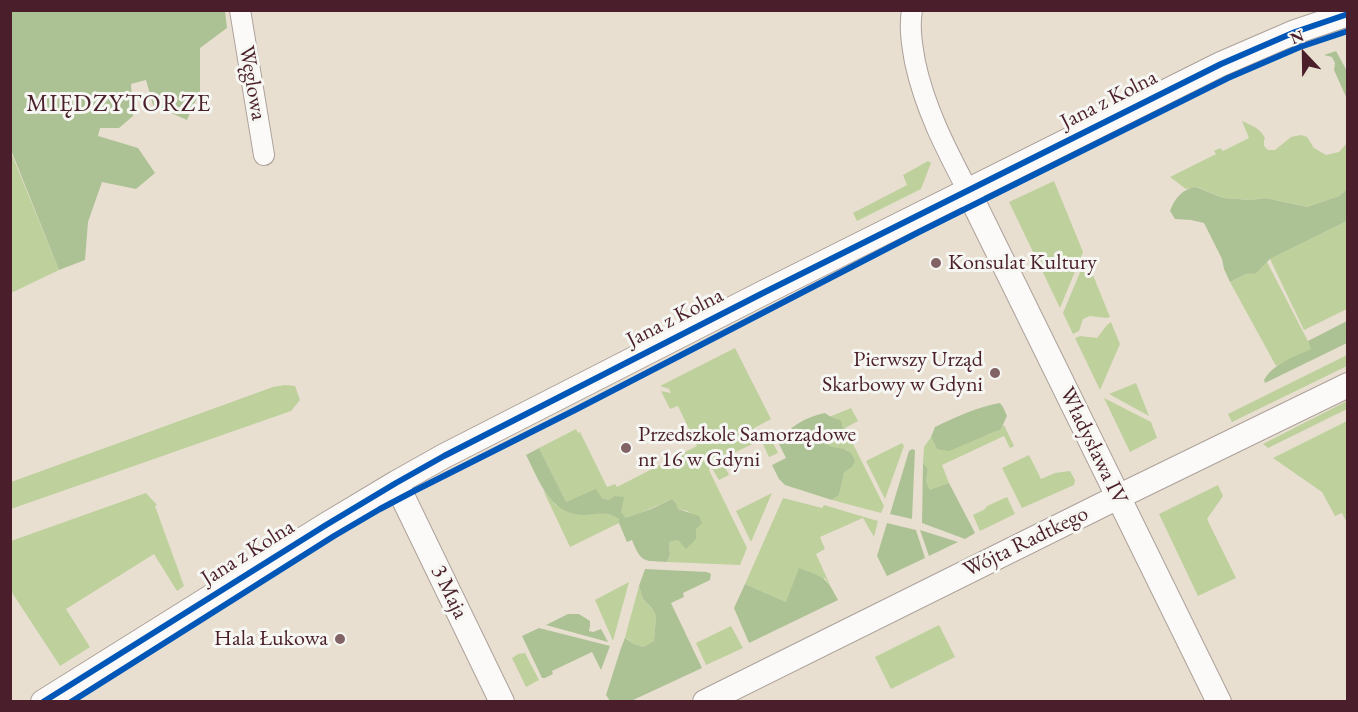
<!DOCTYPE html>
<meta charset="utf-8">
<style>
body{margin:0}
#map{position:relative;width:1358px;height:712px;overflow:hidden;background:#e8dfd1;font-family:"EB Garamond",serif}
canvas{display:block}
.frame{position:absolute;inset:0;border:12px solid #4a1f2b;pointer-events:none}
.north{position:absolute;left:1274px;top:24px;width:60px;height:60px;-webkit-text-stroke:4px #f6f6f2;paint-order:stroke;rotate:338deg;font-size:16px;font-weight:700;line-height:24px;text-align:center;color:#4a1f2b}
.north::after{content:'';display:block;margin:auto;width:21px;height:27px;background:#4a1f2b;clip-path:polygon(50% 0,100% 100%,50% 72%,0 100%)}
</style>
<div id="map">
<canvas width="1358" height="712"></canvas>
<div class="frame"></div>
<div class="north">N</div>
</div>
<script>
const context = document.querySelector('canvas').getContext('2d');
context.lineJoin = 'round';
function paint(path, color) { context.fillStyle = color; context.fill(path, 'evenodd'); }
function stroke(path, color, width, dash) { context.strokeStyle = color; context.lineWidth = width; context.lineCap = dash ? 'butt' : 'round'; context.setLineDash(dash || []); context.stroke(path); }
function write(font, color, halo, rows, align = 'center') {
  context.font = font + ' "EB Garamond",serif'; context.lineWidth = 6; context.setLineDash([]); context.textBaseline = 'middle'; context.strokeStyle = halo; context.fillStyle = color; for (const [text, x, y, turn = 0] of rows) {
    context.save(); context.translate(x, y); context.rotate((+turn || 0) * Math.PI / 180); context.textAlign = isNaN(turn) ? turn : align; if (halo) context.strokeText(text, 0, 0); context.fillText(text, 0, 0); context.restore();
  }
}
paint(new Path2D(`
 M1242,121c9,4 18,7 23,17 -2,5 -2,8 3,12h7l16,-13 10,-2 6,2 7,11 12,7 13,-3 8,-9v46l-8,7 -32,11 -40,-9 -16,2 -28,-2 -26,-11 -11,2 -16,-12 46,-23 -2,-3 6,-3 3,3 26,-13z
 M10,150l49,120 -48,23h-1z
 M928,161l3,2 -10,26 -64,32 -4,-8 54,-28 -4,-10z
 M1054,181l29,71 -23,56 -51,-106z
 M1347,221v88l-43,21 -34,-71z
 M1086,258l24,59 -3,1 -17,-2 -7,3 -4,12 -6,3 -10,-21z
 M1267,262l45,87 -36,17 -46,-84 16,-8 10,-2z
 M1111,322l9,22 -20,46 -25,-52 5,-2 17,2 10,-13z
 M735,348l36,71 -17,9 4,10 10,-5 10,20 -9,4 -8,-17 -40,19 8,16 -10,5 -9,-15 -1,5 38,78 -7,17 -73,-3 3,-8 -1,-12 9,-2 15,-25 -6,-4 -9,-2 -2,-6 -4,-4 -45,20 -18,-19 -7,-2 -36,5 -27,-55 37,-19 2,4 2,-1 27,55 8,-3 2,3 80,-41 -19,-40 -8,3 -9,-18 10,2 -2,-4 -9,-3z
 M1347,355v11l-115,56 -4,-8z
 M1136,383l13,33 -40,-22z
 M285,385l10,1 5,14 -9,11 -280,98v-27l262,-95z
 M1104,398l47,24 6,16 -27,14z
 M1347,401v8l-79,39 -5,-4z
 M851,408l7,13 -13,7 39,78 -3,7 -49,-13 7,-5 5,-22 8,-6 -4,-17 -18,-3 -6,-4 1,-4 19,-5 -7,-16 -8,-1z
 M1347,421v102l-5,-10 -7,3 -13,-24 -49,-34z
 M1004,425l10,21 -4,2 -6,-12 -62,29 7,18 -19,8 -4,-9 2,-13 -5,-6 1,-16 7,-10 6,12c15,-4 58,-13 67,-24z
 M902,443l2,3 -19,53 -19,-38z
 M1029,455l12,24 14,-6 15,-2 5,9 -1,5 -52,23 -20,-40z
 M1218,485l5,11 -16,23 29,59 -38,18 -39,-82z
 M543,490l13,15 32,10 11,-3 14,3 6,4v4l-49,24z
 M146,493l11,12 -2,1 29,80 -7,5 -23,-37 -88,55 24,38 -30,19 -49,-75v-50z
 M772,493l-21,49 -15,-31z
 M1007,497l8,17 -35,17 -7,-16 12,-6 2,-3z
 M783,498l39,10 2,-3 54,16 -4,16 -11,-19 -43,19 5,12 -9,5 15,33 -6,-9 -39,24 -41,-18z
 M629,582l-16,59 -18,-41z
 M639,586l4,13 9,9 4,8 -2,25 -11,6 -9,-3 -8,-6 -2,3z
 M939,625l16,32 -64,32 -16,-32z
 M731,626l12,22 -37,17 -10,-22z
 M525,653l14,27 -13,7 -14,-29 6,-4z`), '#bed09c');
paint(new Path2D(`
 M10,11h215l2,17 -27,20v43l-13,29 -34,-15 -7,-25 -15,4 2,32 -14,12h-19l-2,8 40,12 17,25 -19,16 -34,-7 -14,40 -3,38 -26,10 -48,-120z
 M1336,51l11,20v28l-13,-29 1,-7 -3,-6 -8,-2z
 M1196,187l27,11 28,2 15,-2 41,9 32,-11 8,-7v32l-77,38 -14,14 -10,1 -16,8 -6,-13 -2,-10 -18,-36 -13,-3 -16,-1 -5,-8c5,-13 12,-22 26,-24z
 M1347,321v22l-82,40 -1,-3c10,-17 30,-23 47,-31l-3,-8z
 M1000,403l3,4 4,9 -6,13 -52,22 -12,-2 -6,-12 4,-10c18,-9 45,-21 65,-24z
 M825,413c5,5 11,4 16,8l3,13 -19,5 -1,4c13,9 25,0 31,18l-3,6 -8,6 -5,22 -7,5 -47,-15 -6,-6 -7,-14 14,-7 -8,-16c13,-16 27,-25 47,-29z
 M539,448l27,54 30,-13 6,9 7,2 6,-4 9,1 -3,15 5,6 25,-9 21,-10 4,4 2,6 21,7 3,7 -6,6v10l-10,10 -8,-9 -9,2 1,12 -3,8c-23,-1 -26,1 -35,-22l-5,2 -8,-19v-4c-13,-8 -19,-5 -32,-4 -37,1 -47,-33 -61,-60z
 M912,449l3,1 -3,69 -22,-5 19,-63z
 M923,463l5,6 -2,13 4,8 19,-7 26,50 -10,6 -43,-16z
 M887,523l29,7 9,28 -38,18 -10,-20z
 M920,530l38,12 -29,14z
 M799,568c25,10 27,8 39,32l-89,43 -15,-35 11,-24 41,18z
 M645,569l62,3 4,2 -1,6 -27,13 1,4 -13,6 31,65 -71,33h-21l-4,-6 15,-47 4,-10 9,6 9,3 11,-6 2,-25 -4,-8 -9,-9 -4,-13z
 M568,614h11l11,7v5l-1,5 4,1 8,-3 7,13 -62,-17z
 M539,628l71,18 -9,24 -9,-18 -40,19 1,3 -8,4h-3l-20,-42z`), '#adc294');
const minor = new Path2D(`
 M240,10l24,145
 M912,10c-3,17 0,35 3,52 10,47 31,87 53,129`);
const tertiary = new Path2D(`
 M968,191l251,511
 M396,483l106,219
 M43,702l283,-177 70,-42 48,-27 319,-163 458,-229 74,-32 53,-18
 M705,702l413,-205 230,-112`);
stroke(minor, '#aca19a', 22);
stroke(tertiary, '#aca19a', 26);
stroke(minor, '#fcfaf8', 20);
stroke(tertiary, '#fcfaf8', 24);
stroke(new Path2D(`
 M43,702l283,-177 70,-42 48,-27 319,-163 458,-229 74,-32 53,-18
 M71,702l263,-166 46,-27 36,-19 159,-80 344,-178 309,-154 72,-31 48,-16`), '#0057b8', 6);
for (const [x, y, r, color] of [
 [936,263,6,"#816265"],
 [995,373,6,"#816265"],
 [626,448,6,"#816265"],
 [340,639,6,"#816265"]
]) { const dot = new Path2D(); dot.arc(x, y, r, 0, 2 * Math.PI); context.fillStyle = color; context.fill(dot); stroke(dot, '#f6f6f2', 2); }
write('22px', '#4a1f2b', '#f6f6f2', [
 ["Węglowa",252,83,80],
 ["Jana z Kolna",1109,100,-27],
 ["Jana z Kolna",675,318,-27],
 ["Władysława IV",1093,446,64],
 ["Wójta Radtkego",1026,542,-26],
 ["Jana z Kolna",248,553,-32],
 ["3 Maja",449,592,64]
]);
write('22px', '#4a1f2b', '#f6f6f2', [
 ["Konsulat Kultury",948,263],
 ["Pierwszy Urząd",983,360,"right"],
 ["Skarbowy w Gdyni",983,385,"right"],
 ["Przedszkole Samorządowe",638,435],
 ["nr 16 w Gdyni",638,460],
 ["Hala Łukowa",328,639,"right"]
], 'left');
context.letterSpacing = '1.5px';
write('24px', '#4a1f2b', '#f6f6f2', [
 ["MIĘDZYTORZE",119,104]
]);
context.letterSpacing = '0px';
</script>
